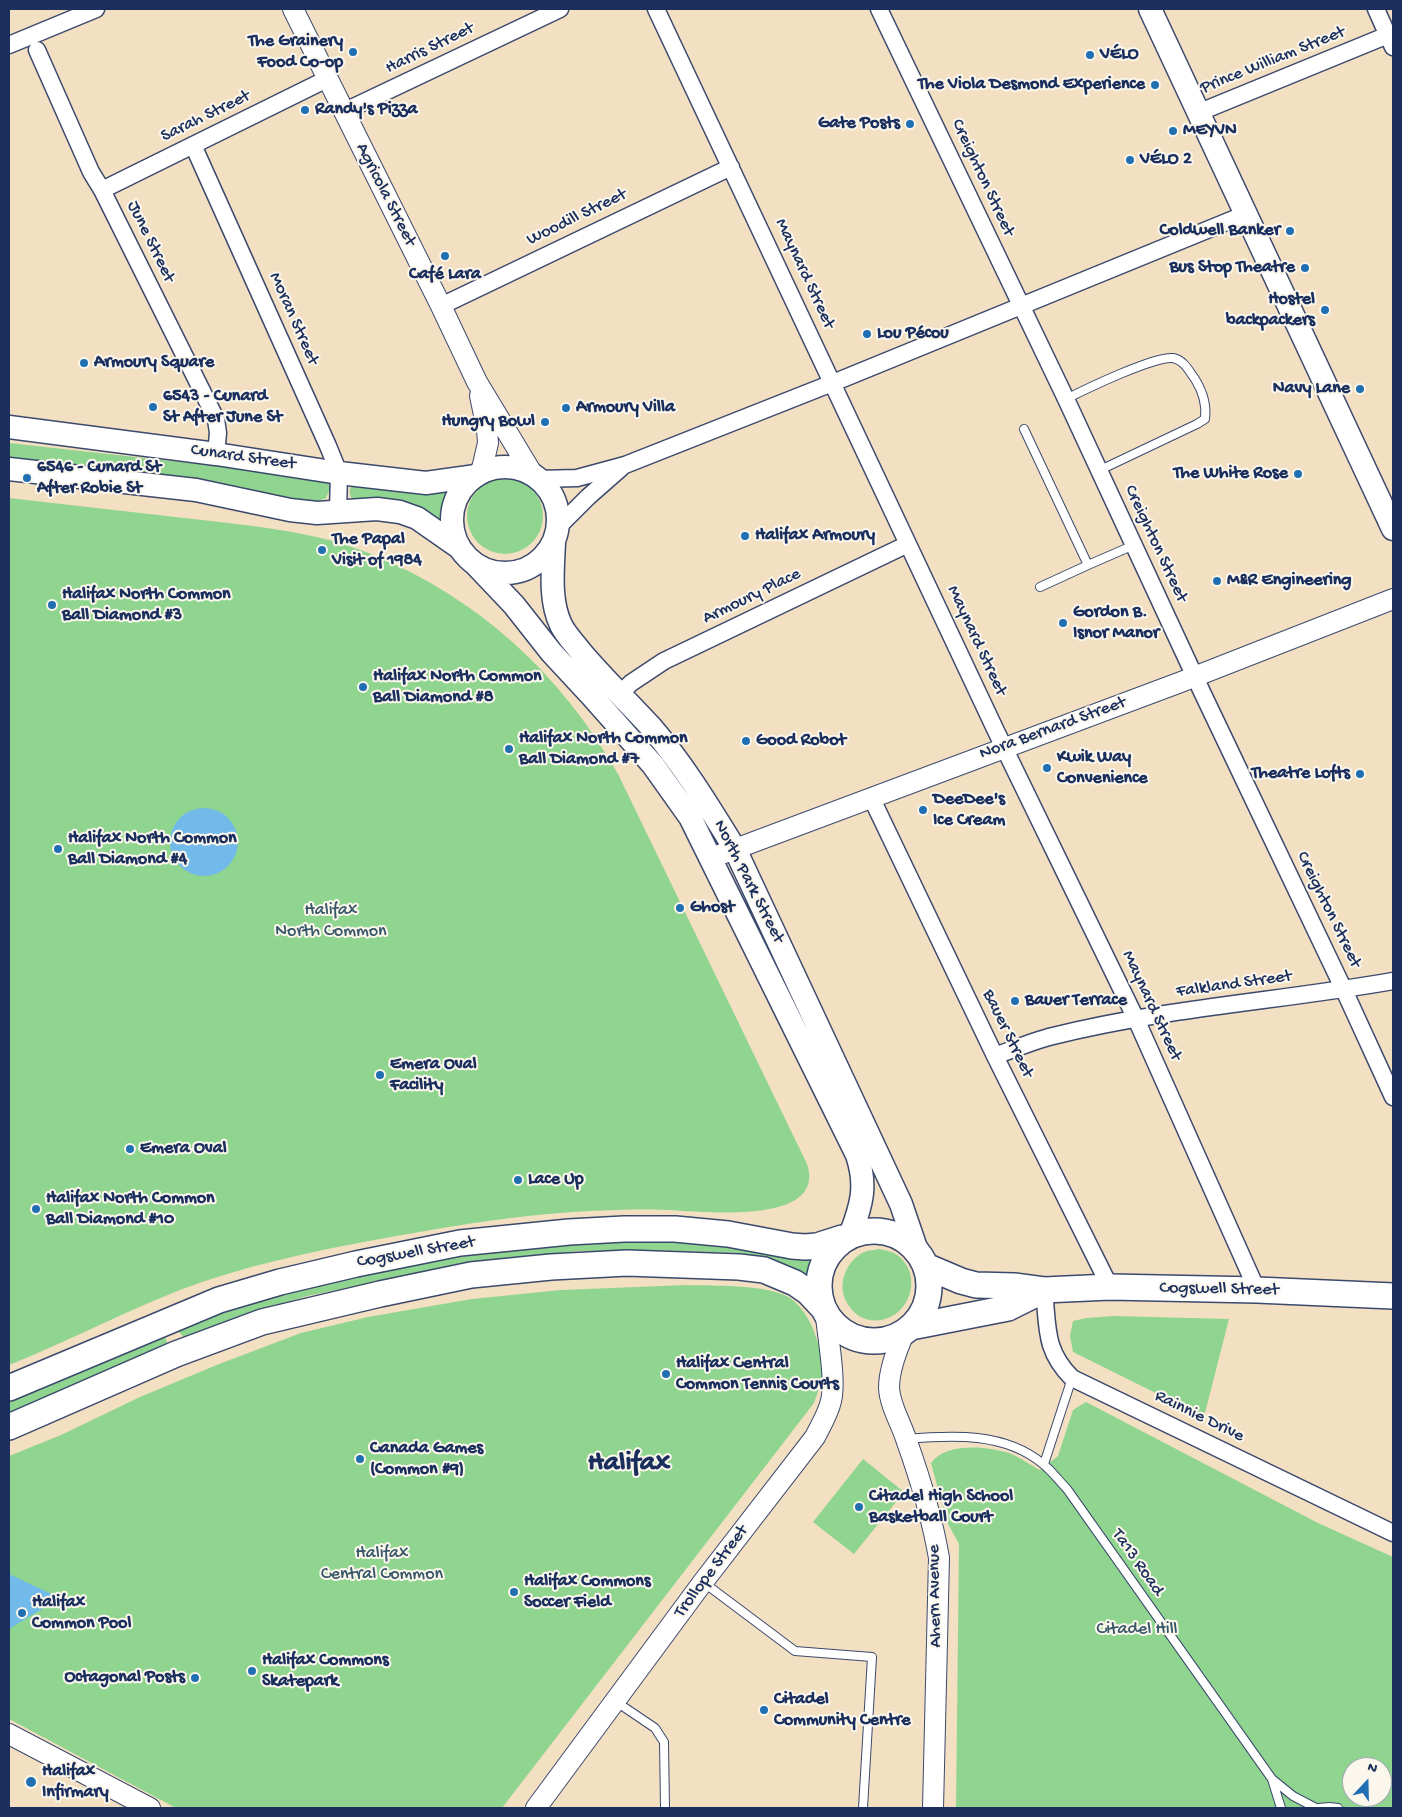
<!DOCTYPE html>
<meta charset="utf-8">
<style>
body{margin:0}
#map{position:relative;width:1402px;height:1817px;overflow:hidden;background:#f3dfc2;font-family:"Gochi Hand",sans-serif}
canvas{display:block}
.frame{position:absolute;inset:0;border:10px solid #1b2f5e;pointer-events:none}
.north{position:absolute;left:1342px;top:1757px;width:50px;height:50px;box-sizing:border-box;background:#fbf7ec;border:1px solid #a1a7b3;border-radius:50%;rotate:21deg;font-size:14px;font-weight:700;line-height:20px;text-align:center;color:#1b2f5e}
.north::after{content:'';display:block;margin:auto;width:18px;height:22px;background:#1f6fb2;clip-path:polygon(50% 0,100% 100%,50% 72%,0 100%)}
</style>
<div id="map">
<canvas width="1402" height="1817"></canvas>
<div class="frame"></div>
<div class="north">N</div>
</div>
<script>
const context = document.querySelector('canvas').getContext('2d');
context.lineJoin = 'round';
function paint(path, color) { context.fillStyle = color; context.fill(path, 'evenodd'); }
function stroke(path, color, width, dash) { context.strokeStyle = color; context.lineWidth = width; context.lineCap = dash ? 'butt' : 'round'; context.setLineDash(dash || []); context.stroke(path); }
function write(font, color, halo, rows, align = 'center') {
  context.font = font + ' "Gochi Hand",sans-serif'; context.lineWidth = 4; context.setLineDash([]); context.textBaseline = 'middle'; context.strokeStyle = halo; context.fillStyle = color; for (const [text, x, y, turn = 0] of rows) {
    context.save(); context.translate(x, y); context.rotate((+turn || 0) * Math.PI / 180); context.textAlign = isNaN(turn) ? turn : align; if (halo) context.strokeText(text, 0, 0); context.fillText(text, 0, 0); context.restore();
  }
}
paint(new Path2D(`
 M9,443l316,35 4,3 2,5 -5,12 -15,6 -118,-25 -184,-21z
 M467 516a38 38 0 1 1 76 0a38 38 0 1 1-76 0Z
 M356,482l96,7 -7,15 -1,20 -92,-25c-4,-7 -3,-12 4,-17z
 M9,498c61,7 123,14 184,21 59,7 122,12 178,35 108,44 190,120 247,220l189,390c21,63 -110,47 -140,46 -26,-1 -52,0 -78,1 -62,3 -125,13 -187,24 -67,12 -135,25 -200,47 -66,23 -128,57 -193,83z
 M656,1234l158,21 1,6 -10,18 -30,-15 -33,-11 -92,-3 -72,1 -183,27 -88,18 -80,25 -34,15 -9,1 -6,-6 46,-26 224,-51z
 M879,1249c5,1 11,2 15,4 9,5 16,15 17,25 4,40 -46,60 -65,23 -9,-18 1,-41 18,-49 5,-2 11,-2 15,-3z
 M687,1285c27,1 81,-1 103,13 14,10 22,26 27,42 8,28 7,36 -3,63l-312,405h-326l-167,-89v-263l52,-21 79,-38 79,-33 82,-31 67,-16 104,-18 89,-9z
 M1114,1316l115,3 -24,94 -13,-2 -119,-59 -3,-16 3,-15 14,-3z
 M159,1335l6,2 2,5 -2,5 -156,70v-16z
 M1086,1402l232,121 75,34v251h-437l3,-264 -12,-22 -16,-59c15,-21 56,-17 78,-10 11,4 21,12 31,17l18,-14 15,-46zM1352,1767h30v30h-30z
 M863,1459l41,33 -50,62 -41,-32z`), '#90d58f');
paint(new Path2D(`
 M170 842a34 34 0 1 1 68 0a34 34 0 1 1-68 0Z
 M9,1574l51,24 -51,31z`), '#71bae9');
const service = new Path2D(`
 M1066,399c20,-10 88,-43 107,-41 11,2 16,13 22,21 8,13 12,25 10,40l-8,5 -99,47
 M1024,429l64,136 46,-20
 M1040,587l48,-22
 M906,1439c46,-4 99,-7 137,25 9,7 16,17 24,25l205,290 21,17 23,12
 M1044,1464l28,-86
 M703,1582l92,69 77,6 -9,151
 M615,1701l40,27 9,14 1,66
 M1272,1779l9,29
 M1319,1808l10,-1 9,1`);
const minor = new Path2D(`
 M656,9l340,722 140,288 121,271
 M879,9l187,390 136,293 142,298 49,107
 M1376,9l17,38
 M9,45l87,-36
 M37,50l54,122 11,18 114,229 2,14 -2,21
 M343,112l217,-103
 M1200,112l188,-77
 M193,145l135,301 11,27 -1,39
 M102,190l225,-111
 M441,306l290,-139
 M539,479l38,-1 48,-13 220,-87 401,-164
 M558,527l30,-30 33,-29
 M619,695l12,-12 33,-22 244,-117
 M871,797l124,259 115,231
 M995,1056c19,-7 38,-15 58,-20 111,-28 227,-35 340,-55
 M1044,1290c4,37 0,60 28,88l321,155`);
const tertiary = new Path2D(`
 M293,9l148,297 36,76 56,93
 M480,396l7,33 1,14 -7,30
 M711,858l470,-176 212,-83
 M904,1333c-7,17 -15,37 -15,55 1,18 12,35 17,51 14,39 26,78 33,119l-6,250
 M9,1734l141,74
 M536,1808l167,-226 112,-145c6,-12 13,-23 16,-36 5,-21 -3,-62 -5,-85`);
const secondary = new Path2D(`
 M1150,9l243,520
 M9,427l207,27 123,19 87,10 50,-7
 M452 520a53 53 0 1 1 106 0a53 53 0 1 1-106 0Z
 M9,469l187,21 94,20 27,3 60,-4 23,3 17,6 43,30
 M554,542c-1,27 -5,58 7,83 5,10 13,18 20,27 22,26 47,50 70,75 32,37 58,80 84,122l166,355 15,44
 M475,564l39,41 37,47 39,42 63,71 37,52 167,338c10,30 5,49 -6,78`);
const primary = new Path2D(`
 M819 1286a55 55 0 1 1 110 0a55 55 0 1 1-110 0Z
 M928,1267l33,14 15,4 38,1 30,4 66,-3 147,3 136,6
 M911,1327l97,-19 36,-18
 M9,1388l210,-88 61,-18 76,-18 104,-21 109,-11 55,-3h51l53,5 64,12 13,1 12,-1 25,-8
 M9,1427l167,-73 86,-32 118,-28 91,-19 80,-8 76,-4 112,4 25,3 31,13 13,9 15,16`);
stroke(service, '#3b496d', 10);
stroke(minor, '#3b496d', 19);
stroke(tertiary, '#3b496d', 22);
stroke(secondary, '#3b496d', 25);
stroke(primary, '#3b496d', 28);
stroke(service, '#fff', 8);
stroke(minor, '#fff', 16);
stroke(tertiary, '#fff', 20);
stroke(secondary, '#fff', 22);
stroke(primary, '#fff', 25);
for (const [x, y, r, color] of [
 [353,52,5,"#1f6fb2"],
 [1090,55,5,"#1f6fb2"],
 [1155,85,5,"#1f6fb2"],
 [305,110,5,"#1f6fb2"],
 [910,124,5,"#1f6fb2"],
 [1173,131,5,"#1f6fb2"],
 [1130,160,5,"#1f6fb2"],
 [1290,231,5,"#1f6fb2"],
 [445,256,5,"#1f6fb2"],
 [1305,268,5,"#1f6fb2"],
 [1325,310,5,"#1f6fb2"],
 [867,334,5,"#1f6fb2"],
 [84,363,5,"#1f6fb2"],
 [1360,389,5,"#1f6fb2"],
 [153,407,5,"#1f6fb2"],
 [566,408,5,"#1f6fb2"],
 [545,422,5,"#1f6fb2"],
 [1298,474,5,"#1f6fb2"],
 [27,478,5,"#1f6fb2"],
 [745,536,5,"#1f6fb2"],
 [322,550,5,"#1f6fb2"],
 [1217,581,5,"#1f6fb2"],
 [52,605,5,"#1f6fb2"],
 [1063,623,5,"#1f6fb2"],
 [363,687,5,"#1f6fb2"],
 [746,741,5,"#1f6fb2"],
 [509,749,5,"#1f6fb2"],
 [1047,768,5,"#1f6fb2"],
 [1360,774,5,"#1f6fb2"],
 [923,810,5,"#1f6fb2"],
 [58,849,5,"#1f6fb2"],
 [680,908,5,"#1f6fb2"],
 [1015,1001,5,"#1f6fb2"],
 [380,1075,5,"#1f6fb2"],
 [130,1149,5,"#1f6fb2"],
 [518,1180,5,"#1f6fb2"],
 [36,1209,5,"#1f6fb2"],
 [666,1374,5,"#1f6fb2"],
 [360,1459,5,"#1f6fb2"],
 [859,1507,5,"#1f6fb2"],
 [514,1592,5,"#1f6fb2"],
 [22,1613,5,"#1f6fb2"],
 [252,1671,5,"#1f6fb2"],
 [195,1678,5,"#1f6fb2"],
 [764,1710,5,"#1f6fb2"],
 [31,1782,6,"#1f6fb2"]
]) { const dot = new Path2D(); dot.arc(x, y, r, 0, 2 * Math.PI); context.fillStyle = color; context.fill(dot); stroke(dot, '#fbf7ec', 2); }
write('bold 18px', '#1b2f5e', '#fbf7ec', [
 ["The Grainery",343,42,"right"],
 ["Food Co-op",343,63,"right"],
 ["VÉLO",1100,55],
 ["The Viola Desmond Experience",1145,85,"right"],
 ["Randy's Pizza",315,110],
 ["Gate Posts",900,124,"right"],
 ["MEYVN",1183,131],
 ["VÉLO 2",1140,160],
 ["Coldwell Banker",1280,231,"right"],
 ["Bus Stop Theatre",1295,268,"right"],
 ["Café Lara",445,275,"center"],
 ["Hostel",1315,300,"right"],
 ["backpackers",1315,321,"right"],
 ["Lou Pécou",877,334],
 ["Armoury Square",94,363],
 ["Navy Lane",1350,389,"right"],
 ["6543 - Cunard",163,397],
 ["St After June St",163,418],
 ["Armoury Villa",576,408],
 ["Hungry Bowl",535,422,"right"],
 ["6546 - Cunard St",37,468],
 ["After Robie St",37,489],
 ["The White Rose",1288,474,"right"],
 ["Halifax Armoury",755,536],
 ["The Papal",332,540],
 ["Visit of 1984",332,561],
 ["M&R Engineering",1227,581],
 ["Halifax North Common",62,595],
 ["Ball Diamond #3",62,616],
 ["Gordon B.",1073,613],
 ["Isnor Manor",1073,634],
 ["Halifax North Common",373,677],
 ["Ball Diamond #8",373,698],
 ["Halifax North Common",519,739],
 ["Ball Diamond #7",519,760],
 ["Good Robot",756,741],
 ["Kwik Way",1057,758],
 ["Convenience",1057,779],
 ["Theatre Lofts",1350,774,"right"],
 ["DeeDee's",933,800],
 ["Ice Cream",933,821],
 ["Halifax North Common",68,839],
 ["Ball Diamond #4",68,860],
 ["Ghost",690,908],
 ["Bauer Terrace",1025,1001],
 ["Emera Oval",390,1065],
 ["Facility",390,1086],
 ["Emera Oval",140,1149],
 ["Lace Up",528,1180],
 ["Halifax North Common",46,1199],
 ["Ball Diamond #10",46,1220],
 ["Halifax Central",676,1364],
 ["Common Tennis Courts",676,1385],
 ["Canada Games",370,1449],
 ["(Common #9)",370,1470],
 ["Citadel High School",869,1497],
 ["Basketball Court",869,1518],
 ["Halifax Commons",524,1582],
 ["Soccer Field",524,1603],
 ["Halifax",32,1603],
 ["Common Pool",32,1624],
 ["Halifax Commons",262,1661],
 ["Skatepark",262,1682],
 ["Octagonal Posts",185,1678,"right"],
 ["Citadel",774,1700],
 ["Community Centre",774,1721],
 ["Halifax",42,1772],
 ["Infirmary",42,1793]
], 'left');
write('18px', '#1b2f5e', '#fbf7ec', [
 ["Harris Street",430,49,-26],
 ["Prince William Street",1273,61,-22],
 ["Sarah Street",206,117,-26],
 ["Creighton Street",982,178,65],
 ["Agricola Street",385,195,63],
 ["Woodill Street",577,218,-26],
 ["June Street",150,242,64],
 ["Maynard Street",804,274,65],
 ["Moran Street",293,319,66],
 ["Cunard Street",243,458,8],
 ["Creighton Street",1155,544,65],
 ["Armoury Place",752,597,-26],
 ["Maynard Street",976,641,65],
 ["Nora Bernard Street",1053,729,-20],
 ["North Park Street",748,882,63],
 ["Creighton Street",1328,910,64],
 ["Falkland Street",1234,985,-8],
 ["Maynard Street",1151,1006,65],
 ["Bauer Street",1007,1034,64],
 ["Cogswell Street",416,1253,-10],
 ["Cogswell Street",1219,1290,1],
 ["Rainnie Drive",1199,1417,26],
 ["Ta13 Road",1137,1563,55],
 ["Trollope Street",712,1572,-53],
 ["Ahern Avenue",936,1596,-91]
]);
write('18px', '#38586a', '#fbf7ec', [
 ["Halifax",331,911],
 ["North Common",331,932],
 ["Halifax",382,1554],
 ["Central Common",382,1575],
 ["Citadel Hill",1137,1630]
]);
write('bold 28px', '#1b2f5e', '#fbf7ec', [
 ["Halifax",629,1465]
]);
</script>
